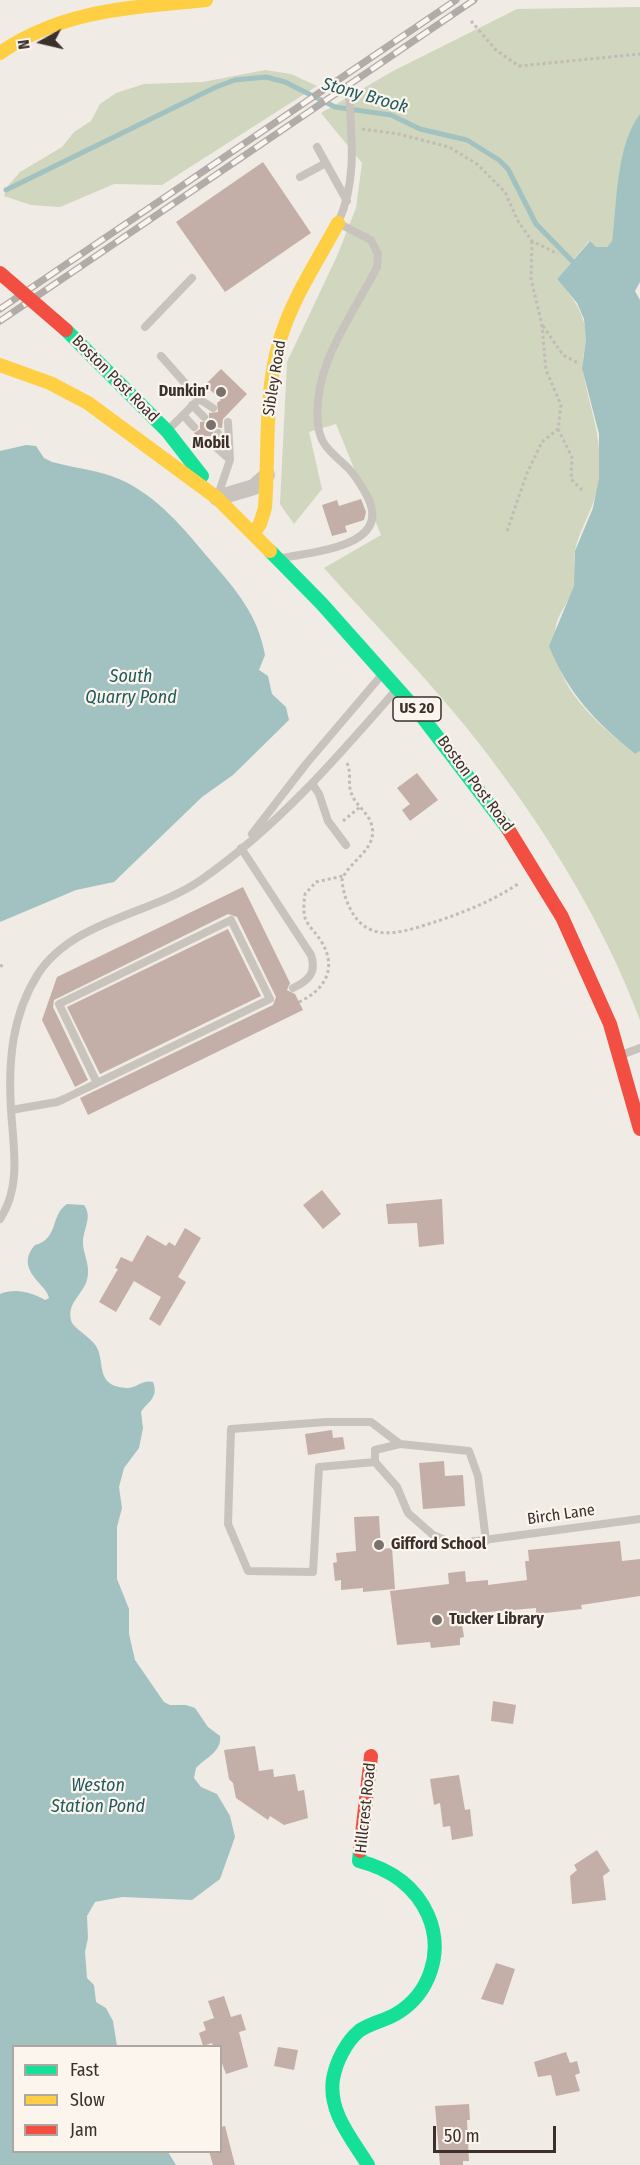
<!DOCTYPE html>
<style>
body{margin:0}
#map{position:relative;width:640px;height:2165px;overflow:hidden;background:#f0ebe5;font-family:"Fira Sans Condensed",sans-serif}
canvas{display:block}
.legend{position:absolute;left:12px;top:2045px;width:210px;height:108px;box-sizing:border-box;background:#fbf5ee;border:2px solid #aea6a0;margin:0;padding:8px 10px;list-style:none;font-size:18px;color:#3b302b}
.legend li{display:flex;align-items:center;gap:12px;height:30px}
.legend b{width:30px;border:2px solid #aea6a0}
.north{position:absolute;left:12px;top:12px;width:60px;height:60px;-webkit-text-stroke:4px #fbf5ee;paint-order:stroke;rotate:262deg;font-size:16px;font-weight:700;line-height:24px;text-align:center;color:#3b302b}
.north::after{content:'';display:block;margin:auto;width:21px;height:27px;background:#3b302b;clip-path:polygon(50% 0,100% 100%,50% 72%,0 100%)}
.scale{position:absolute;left:433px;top:2126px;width:123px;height:27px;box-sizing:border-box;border:3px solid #3b302b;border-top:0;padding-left:8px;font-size:18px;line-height:21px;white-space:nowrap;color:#3b302b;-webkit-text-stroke:4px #fbf5ee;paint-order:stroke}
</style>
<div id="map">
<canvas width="640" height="2165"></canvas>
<ul class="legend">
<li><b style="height:8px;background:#16e098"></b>Fast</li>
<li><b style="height:8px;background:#ffcf43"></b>Slow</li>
<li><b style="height:8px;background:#f24e42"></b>Jam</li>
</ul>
<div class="north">N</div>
<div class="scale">50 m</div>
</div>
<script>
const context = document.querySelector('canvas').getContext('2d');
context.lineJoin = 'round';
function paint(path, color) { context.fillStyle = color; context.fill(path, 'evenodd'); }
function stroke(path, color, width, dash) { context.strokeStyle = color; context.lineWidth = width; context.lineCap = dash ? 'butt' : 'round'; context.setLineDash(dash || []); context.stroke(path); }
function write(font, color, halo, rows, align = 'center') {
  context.font = font + ' "Fira Sans Condensed",sans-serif'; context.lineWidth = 4.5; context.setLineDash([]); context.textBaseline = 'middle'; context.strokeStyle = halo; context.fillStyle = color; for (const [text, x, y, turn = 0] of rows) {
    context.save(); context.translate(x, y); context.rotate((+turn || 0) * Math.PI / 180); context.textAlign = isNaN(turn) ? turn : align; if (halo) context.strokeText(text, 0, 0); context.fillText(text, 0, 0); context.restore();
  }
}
paint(new Path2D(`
 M640,7v107c-23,30 -23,90 -28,127l-5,6h-12l-6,-6 -32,38c15,18 29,34 29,60 0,10 -5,21 -3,31 6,40 20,64 16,108 -2,27 -19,48 -24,73 -2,12 2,26 -1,37 -4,12 -15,24 -18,37 -11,56 40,97 79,129l5,-3v269c-38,-101 -96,-193 -162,-278 -46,-59 -104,-118 -154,-174l57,-33 -45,-111 -27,8 13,57 -28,35 -14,-20 7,-142 50,-106 19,-48 6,-45 -41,-50 72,-42 124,-62z
 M265,70l26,4 26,12 -155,99 -48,-1 -54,23 -29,-2 -27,-9 3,-9 13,-15 42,-25 12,-15 17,-11 9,-17 16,-11 28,-9 59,-2z`), '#d1d6bf');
paint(new Path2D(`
 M640,114v168l-5,9 5,9v451l-5,3c-39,-32 -67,-60 -86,-108l25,-60 1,-35 18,-43 6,-30v-44l-17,-66 4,-28 -2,-21 -7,-16 -20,-24 33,-38 6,6h11l5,-6c5,-38 4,-96 28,-127z
 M26,445l10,1 8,12 8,4c22,6 47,8 67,17 39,17 65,50 92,82 25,29 47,54 54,94l-6,15 9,6 4,18 14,13 3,13 -56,55 -31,22 -88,85 -38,8 -76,32v-471z
 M67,1204l17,1c9,12 -1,24 -1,37 0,13 8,23 4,38 -5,16 -22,24 -15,43 7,9 18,14 24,23 10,16 -2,40 30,42 10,1 16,-9 27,-6 6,16 -5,19 -12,30l2,16 -4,20 -15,20 -5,19 3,21 -5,19v52l12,30v25l6,26 29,42 6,3h16l9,3 13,19 12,9c2,16 -15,22 -24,32l-2,10 7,9 16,7 13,22 5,21 -15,42 -28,21 -70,-3 -27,5 -8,14 1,22 -3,14 2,26 7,7 2,17 10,6 7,13 4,25h-103v106h154l8,13h-176v-871c15,-6 31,-2 45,6l4,-2c-1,-13 -36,-28 -14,-53 24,-6 15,-30 32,-41z`), '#a1c2c1');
stroke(new Path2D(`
 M6,190l210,-103 19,-7 31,-3 19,5 50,25 56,8 29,14 47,11 32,20 9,9 28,55 41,42`), '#a1c2c1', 5);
paint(new Path2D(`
 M263,162l48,71 -86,59 -49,-70z
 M221,369l26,25 -24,25 -1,9 -7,-1 -3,9h-7l-2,6 -9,-9 6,-4v-7l9,-1v-8l9,-1 -1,-9 4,-3 -16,-15z
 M361,499l5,13 -2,8 -19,6 2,6 -15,4 -10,-31 15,-5 2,6z
 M417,773l21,27 -28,21 -8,-11 8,-6 -13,-16z
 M243,887l47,96 -3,7 8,4 8,16 -215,105 -8,-17 193,-93 3,-8 -39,-80 -9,-3 -174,86 -1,7 35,73 -13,7 -33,-67 15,-43z
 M228,929l33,67 -161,78 -33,-67z
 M322,1190l19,24 -18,15 -20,-24z
 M442,1199l2,45 -25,3 -2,-24 -29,1 -2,-20z
 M185,1228l16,10 -23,39 8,5 -26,44 -11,-7 12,-22 -27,-16 -18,31 -17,-10 19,-33 -3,-1 6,-11 11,5 15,-27 19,11 3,-4 6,4z
 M332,1430l1,8 10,-1 2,12 -37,6 -3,-21z
 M444,1461l1,15 18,-1 2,31 -42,3 -4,-46z
 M379,1516l2,33 11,-1 3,41 -32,3v-4l-22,2v-10l-6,1 -2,-18 4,-1 -1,-9 20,-2 -2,-34z
 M620,1541l2,20 18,-2v37l-59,9 1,4 -46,5v-6l-71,6 1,10h-4l2,13 -4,1v7l-29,3 -1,-6 -33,3 -7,-54 59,-7 -1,-11 17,-2 1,11 22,-2v5l39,-5 -2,-19h4l-1,-11z
 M493,1701l23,4 -3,19 -22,-3z
 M255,1746l4,25 14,-2 1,8 21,-3 3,17 6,-1 4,28 -24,7 -14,-9 -2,4 -32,-22 -3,-15 -4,-4 -5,-29z
 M459,1775l6,35 5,-1 3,27 -21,4 -2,-14 -7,1 -3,-24 -6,2 -4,-26z
 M597,1850l13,21 -7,5 3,24 -34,4 -2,-28 7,-6 -3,-5z
 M496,1963l19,6 -12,36 -22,-6z
 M224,1996l7,21 10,-3 5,16 -7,2 9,35 -22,7 -6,-16v-12h-7l-1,-3 -9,3 -4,-13 7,-3 -3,-8 11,-4 -6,-17z
 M278,2047l20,3 -4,20 -20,-4z
 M566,2052l4,11 7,-2 3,12 -5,2 5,16 -24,5 -5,-21 -13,2 -4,-15z
 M469,2104l1,16h-3l2,41h-6v4h-23l-5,-59z
 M225,2126l10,39h-22l-4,-14h11v-24z`), '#c3afa7');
stroke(new Path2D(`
 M471,21l25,29 23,16 121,-12
 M362,129l37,5 50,13 28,17 28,28 13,29 14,20 26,13
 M543,326l20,29 15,8
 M558,429l14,28 -1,22 12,12
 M507,531l20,-58 15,-31 16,-13 3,-24 -15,-35 -4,-45 -11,-46 1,-38
 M347,763c5,10 0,22 5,32 4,10 15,17 19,28 9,26 -22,37 -29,57 1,11 4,21 9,30 19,37 57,20 87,11 29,-10 54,-20 80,-37
 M343,821l17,-14
 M0,965l4,2
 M299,1002c26,-12 39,-34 22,-61 -5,-8 -13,-15 -16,-23 -2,-8 -1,-16 0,-24l11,-12 27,-6`), '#c2bbb6', 3, [3, 3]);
stroke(new Path2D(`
 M317,147l30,54
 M300,177l26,-14
 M145,327l47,-49
 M161,356l38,43 -30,30
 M199,399l14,9
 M192,405l12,12
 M183,415l11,12
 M218,433l9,21
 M209,441l18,16
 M218,495l12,-35 -2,-38
 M283,558c33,-7 112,-12 83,-64 -5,-9 -11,-19 -18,-26 -15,-15 -28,-21 -30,-44 -6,-59 34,-107 59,-157l1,-13 -7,-14 -33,-17c19,-41 14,-84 11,-129
 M313,785l6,9 9,27 18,24
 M252,834l54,-70 74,-87
 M241,848l70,107c6,18 -3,26 -18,33
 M621,1055l19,-7
 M11,1110l46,-8 7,-3 206,-100 -39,-79 -172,84 38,79
 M0,1219c22,-33 13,-73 11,-110 -3,-48 1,-94 27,-135 35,-54 114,-60 163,-94 76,-53 135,-121 195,-190
 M375,1462l-56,5 -6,105 -65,-1 -20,-47 3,-95 95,-7h45l29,22
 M486,1541l-8,-65 -9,-25 -69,-7 -25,6v12l22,25 11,26 25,22 21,9 186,-25`), '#c9c3be', 8);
stroke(new Path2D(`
 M217,498l37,-11 13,-12`), '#c9c3be', 16);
stroke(new Path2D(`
 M66,330l101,101 35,45
 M270,551l52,53 98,110 88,115
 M360,1851l-1,10c31,8 56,25 69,54 16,37 2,79 -32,99 -12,7 -26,9 -37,17 -13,11 -23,31 -26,48 -5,33 19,60 35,86`), '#16e098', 14);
stroke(new Path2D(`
 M0,53c64,-44 131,-45 206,-53
 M0,365l50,18 38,20 129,95 53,53
 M253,534l7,-10 5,-16c4,-55 -1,-112 14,-165 12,-43 38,-81 59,-120`), '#ffcf43', 14);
stroke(new Path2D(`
 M508,829l54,88 48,107 30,105
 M360,1851l11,-95`), '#f24e42', 14);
const rail = new Path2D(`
 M0,309l456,-309
 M0,321l474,-321`);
stroke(rail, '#b1aca8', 7);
stroke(rail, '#fbf5ee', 4.5, [14]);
stroke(new Path2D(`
 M0,273l66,57`), '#f24e42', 14);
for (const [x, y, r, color] of [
 [221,392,6,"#7a716c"],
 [211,425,6,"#7a716c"],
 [379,1545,6,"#7a716c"],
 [437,1620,6,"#7a716c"]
]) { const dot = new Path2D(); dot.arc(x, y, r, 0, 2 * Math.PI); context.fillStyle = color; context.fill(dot); stroke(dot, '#fbf5ee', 2); }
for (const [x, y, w] of [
 [417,709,48]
]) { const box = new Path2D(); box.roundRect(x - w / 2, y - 12, w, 24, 4.5); context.fillStyle = '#fbf5ee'; context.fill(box); stroke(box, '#3b302b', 1.5); }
write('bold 15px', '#3b302b', null, [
 ["US 20",417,709]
]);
write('16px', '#3b302b', '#fbf5ee', [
 ["Sibley Road",275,378,-81],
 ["Boston Post Road",115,379,45],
 ["Boston Post Road",475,784,53],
 ["Birch Lane",561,1515,-8],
 ["Hillcrest Road",366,1808,-84]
]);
write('bold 16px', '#3b302b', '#fbf5ee', [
 ["Dunkin'",209,392,"right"],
 ["Mobil",211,444,"center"],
 ["Gifford School",391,1545],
 ["Tucker Library",449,1620]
], 'left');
write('italic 18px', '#1f5a5e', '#fbf5ee', [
 ["Stony Brook",365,96,16],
 ["South",131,677],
 ["Quarry Pond",131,698],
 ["Weston",98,1786],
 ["Station Pond",98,1807]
]);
</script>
